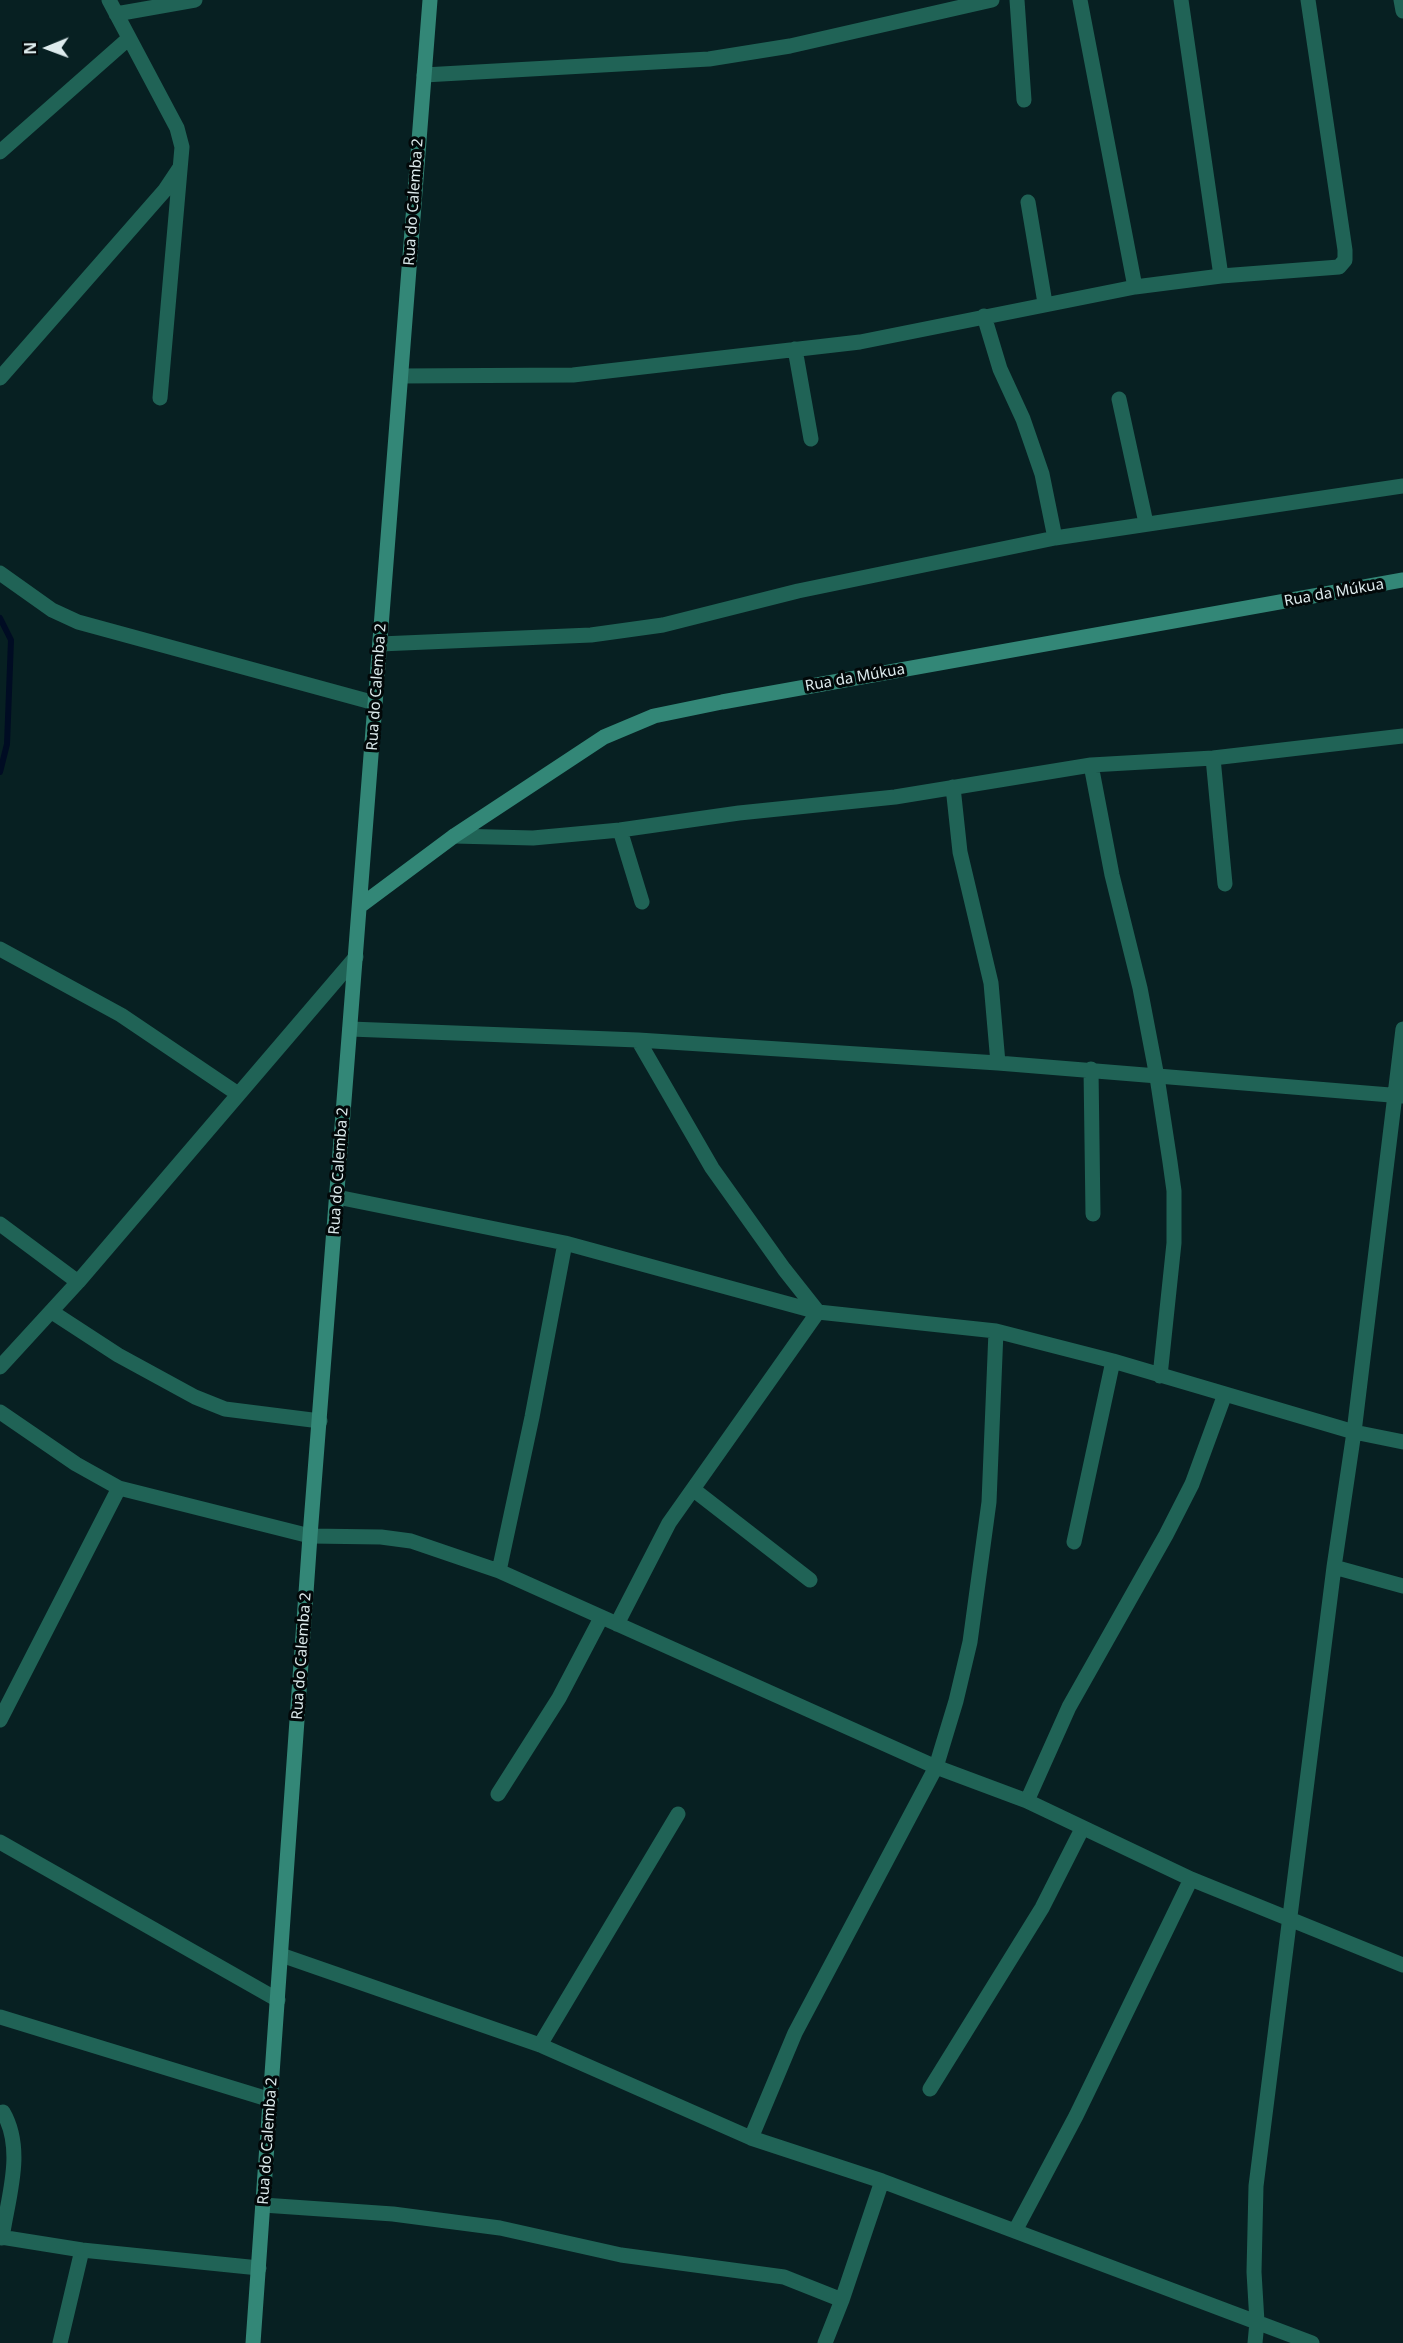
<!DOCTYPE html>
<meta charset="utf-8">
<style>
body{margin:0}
#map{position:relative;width:1403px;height:2343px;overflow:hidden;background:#072022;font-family:"Noto Sans",sans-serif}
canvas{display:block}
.north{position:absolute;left:18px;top:18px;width:60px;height:60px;-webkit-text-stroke:4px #020809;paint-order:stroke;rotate:269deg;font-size:16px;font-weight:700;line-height:24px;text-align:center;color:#ddebed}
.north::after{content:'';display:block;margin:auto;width:21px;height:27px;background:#ddebed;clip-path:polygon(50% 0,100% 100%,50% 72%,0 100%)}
</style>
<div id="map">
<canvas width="1403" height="2343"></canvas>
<div class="north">N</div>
</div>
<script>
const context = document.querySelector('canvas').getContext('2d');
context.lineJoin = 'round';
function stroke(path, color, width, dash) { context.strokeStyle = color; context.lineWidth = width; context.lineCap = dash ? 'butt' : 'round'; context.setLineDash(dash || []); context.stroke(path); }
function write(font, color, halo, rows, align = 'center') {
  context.font = font + ' "Noto Sans",sans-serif'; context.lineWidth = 6; context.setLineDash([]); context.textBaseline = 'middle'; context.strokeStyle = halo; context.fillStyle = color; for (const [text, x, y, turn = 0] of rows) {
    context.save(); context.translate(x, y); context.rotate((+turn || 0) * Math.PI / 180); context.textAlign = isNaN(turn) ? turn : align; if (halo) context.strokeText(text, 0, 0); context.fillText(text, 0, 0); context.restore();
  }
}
stroke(new Path2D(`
 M0,618l11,22 -4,104 -7,28`), '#000c23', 6);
stroke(new Path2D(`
 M109,0l68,128 5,19 -22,251
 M1017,0l7,100
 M1080,0l55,287
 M1181,0l40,276
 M1401,0l2,11
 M116,14l79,-14
 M424,75l285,-16 81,-13 202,-46
 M0,152l128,-113
 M1028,202l17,101
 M984,316l16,53 23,50 19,55 13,64
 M795,349l16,90
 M401,376l172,-1 287,-33 275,-55 86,-11 118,-9 6,-7v-10l-37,-250
 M0,378l165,-188 14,-21
 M1119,399l27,124
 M0,573l52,37 26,12 297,81
 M380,644l211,-9 72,-10 135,-34 257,-53 348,-52
 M1213,758l12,126
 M1091,765l21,110 28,113 17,89 13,85 4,29v52l-14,133
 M953,787l7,65 31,131 7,80
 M620,830l22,72
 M454,836l79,2 87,-8 119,-17 156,-16 196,-32 122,-7 190,-22
 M0,949l121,66 117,79
 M350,1029l288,11 360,23 405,33
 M1091,1069l2,145
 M337,1197l228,46 253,69 178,19 117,30 241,71 49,10
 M0,1224l78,58
 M52,1312l66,43 77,42 30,12 95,12
 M0,1367l78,-85 278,-325
 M0,1412l76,52 43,24 191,48 71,1 30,4 88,30 437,196 91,34 164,78 212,86
 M694,1490l116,90
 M1074,1542l39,-181
 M1334,1567l69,19
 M499,1571l33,-154 33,-174
 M617,1624l52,-101 149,-211 -34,-43 -72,-101 -74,-128
 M0,1720l119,-232
 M498,1794l61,-96 42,-80
 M1027,1801l42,-94 97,-172 26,-51 33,-90
 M0,1842l278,158
 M281,1955l259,90 211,93 131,43 430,162
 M0,2017l271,83
 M540,2045l138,-231
 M930,2089l112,-181 40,-79
 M751,2138l44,-105 141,-266 20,-66 14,-59 19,-140 7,-171
 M263,2205l130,9 107,14 121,27 163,22 58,23
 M1015,2231l61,-115 115,-237
 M0,2237l82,13 177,18
 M2,2238c6,-41 23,-88 1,-126
 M60,2343l22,-93
 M825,2343l17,-43 40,-119
 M1255,2343l2,-21 -3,-50 2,-86 78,-619 20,-135 49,-403`), '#206356', 15);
stroke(new Path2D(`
 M360,906l94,-70 150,-99 50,-21 68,-14 681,-122
 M253,2343l57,-807 120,-1536`), '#338777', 15);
write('15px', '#ddebed', '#020809', [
 ["Rua do Calemba 2",414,202,-86],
 ["Rua da Múkua",1334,593,-10],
 ["Rua da Múkua",855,678,-10],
 ["Rua do Calemba 2",377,687,-86],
 ["Rua do Calemba 2",339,1171,-86],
 ["Rua do Calemba 2",302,1656,-86],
 ["Rua do Calemba 2",268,2141,-86]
]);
</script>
